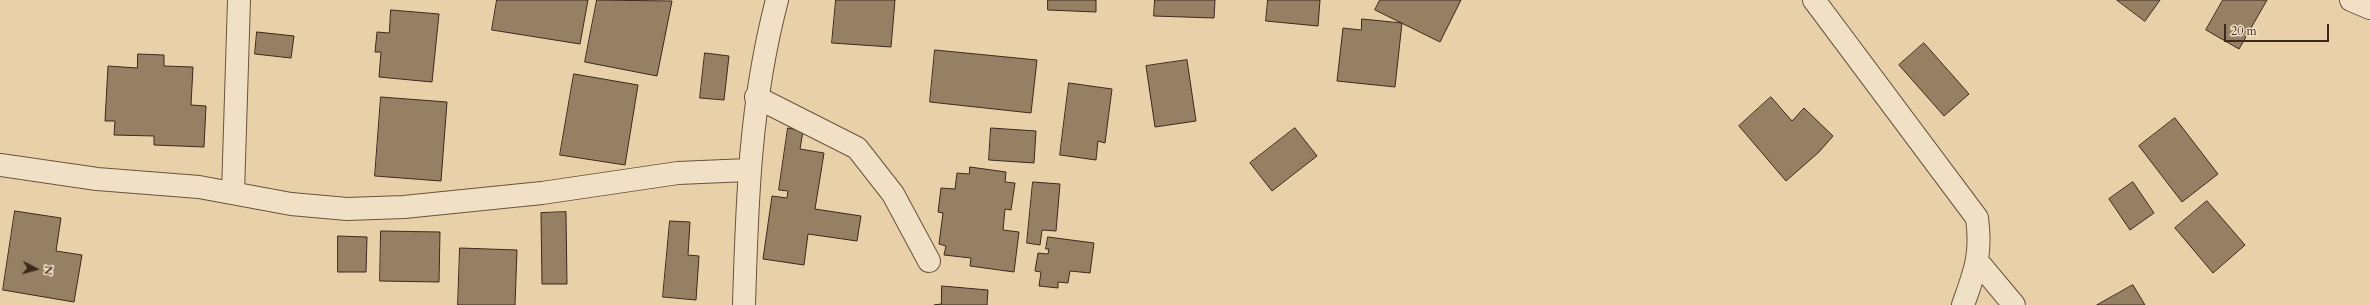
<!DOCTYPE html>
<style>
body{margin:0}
#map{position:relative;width:2370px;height:305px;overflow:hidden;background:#e8d1a8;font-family:Cardo,serif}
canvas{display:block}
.north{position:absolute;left:16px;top:249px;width:40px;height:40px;-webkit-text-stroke:3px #f0e1c6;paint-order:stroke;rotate:96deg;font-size:11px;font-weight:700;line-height:16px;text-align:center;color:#3d291b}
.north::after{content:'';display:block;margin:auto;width:14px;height:18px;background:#3d291b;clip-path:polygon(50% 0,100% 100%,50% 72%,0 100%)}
.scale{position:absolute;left:2224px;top:24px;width:105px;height:18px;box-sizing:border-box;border:2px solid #3d291b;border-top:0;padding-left:5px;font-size:12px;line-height:14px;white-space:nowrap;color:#3d291b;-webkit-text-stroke:3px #f0e1c6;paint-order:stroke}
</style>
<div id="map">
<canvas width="2370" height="305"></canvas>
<div class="north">N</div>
<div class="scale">20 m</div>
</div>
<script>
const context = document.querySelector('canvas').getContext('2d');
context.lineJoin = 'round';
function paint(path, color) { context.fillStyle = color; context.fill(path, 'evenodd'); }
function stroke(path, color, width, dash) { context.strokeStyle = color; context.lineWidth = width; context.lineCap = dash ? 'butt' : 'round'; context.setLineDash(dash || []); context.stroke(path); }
const building = new Path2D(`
 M497,0h91l-8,44 -88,-14z
 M597,0l75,1 -15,75 -72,-14z
 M836,0h59l-4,47 -59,-4z
 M1048,0h48v12l-48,-2z
 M1155,0h60l-1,18 -60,-2z
 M1268,0h52l-2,26 -52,-5z
 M1380,0h81l-21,42 -65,-32z
 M2117,0h43l-15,21z
 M2223,0h44l-28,49 -33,-19z
 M391,10l48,4 -7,68 -53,-5 2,-25h-6l2,-20 12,1z
 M1362,19l40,4 -7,64 -58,-6 6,-53 18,2z
 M257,32l37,4 -3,22 -36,-4z
 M1924,43l45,51 -25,22 -45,-51z
 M935,50l102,10 -6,53 -101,-11z
 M705,53l24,3 -5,44 -24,-2z
 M138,54l26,1v11l29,1 -2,38 15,1 -2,41 -50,-2v-9l-40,-1 1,-14h-10l3,-55 29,2z
 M1187,60l9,61 -41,6 -9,-61z
 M574,74l64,11 -13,80 -65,-10z
 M1069,83l43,6 -7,54 -7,-2 -2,19 -36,-5z
 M381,97l66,5 -6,79 -66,-5z
 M1771,97l21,24 12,-13 29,28 -14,16 -33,29 -47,-55z
 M2175,118l43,56 -36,28 -43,-56z
 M788,128l15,3 -3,18 24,4 -9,56 46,7 -4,25 -49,-7 -4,31 -41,-6 9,-63 15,2 1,-7 -9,-1z
 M991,128l45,3 -2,32 -45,-3z
 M1295,128l22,28 -45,35 -22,-28z
 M970,167l36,5 -1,10 10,1 -4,27 -6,-1 -2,21 16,2 -5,40 -44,-6 1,-8 -27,-3 2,-9 -7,-2 4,-31 -5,-1 3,-24 14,1 2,-16 12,1z
 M1033,182l27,2 -4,47 -14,-1 -2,15 -13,-2z
 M2133,182l21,31 -24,17 -21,-31z
 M2207,201l38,44 -32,28 -38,-45z
 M15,211l46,7 -5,33 26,4 -8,47 -71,-12z
 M566,212l1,72h-25l-1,-71z
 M670,221l20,1 -2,33 11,1 -3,44 -33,-3z
 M381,231l59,1 -1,50 -59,-1z
 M338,236l29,1 -1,35h-28z
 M1048,237l46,6 -4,30 -20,-2 -2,12 -10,-1v6l-19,-2 2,-14 -6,-1 3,-18 10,1 1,-5h-3z
 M460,248l57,2 -2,55h-57z
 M2133,285l12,20h-48z
 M942,286l46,4 -1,15h-53l7,-1z`);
paint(building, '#968064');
stroke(building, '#3d291b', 1);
const street = new Path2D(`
 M1814,0l163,218c5,37 -2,53 -14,87
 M2351,0l19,8
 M756,97l101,51 36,46 36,67
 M0,165l97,14 102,8 92,17 56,5 57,-2 138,-14 136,-20 70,-3
 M233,193l6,-193
 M1978,262l36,43
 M744,305c3,-105 6,-202 33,-305`);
stroke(street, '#68533e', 24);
stroke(street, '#f0e1c6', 22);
</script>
